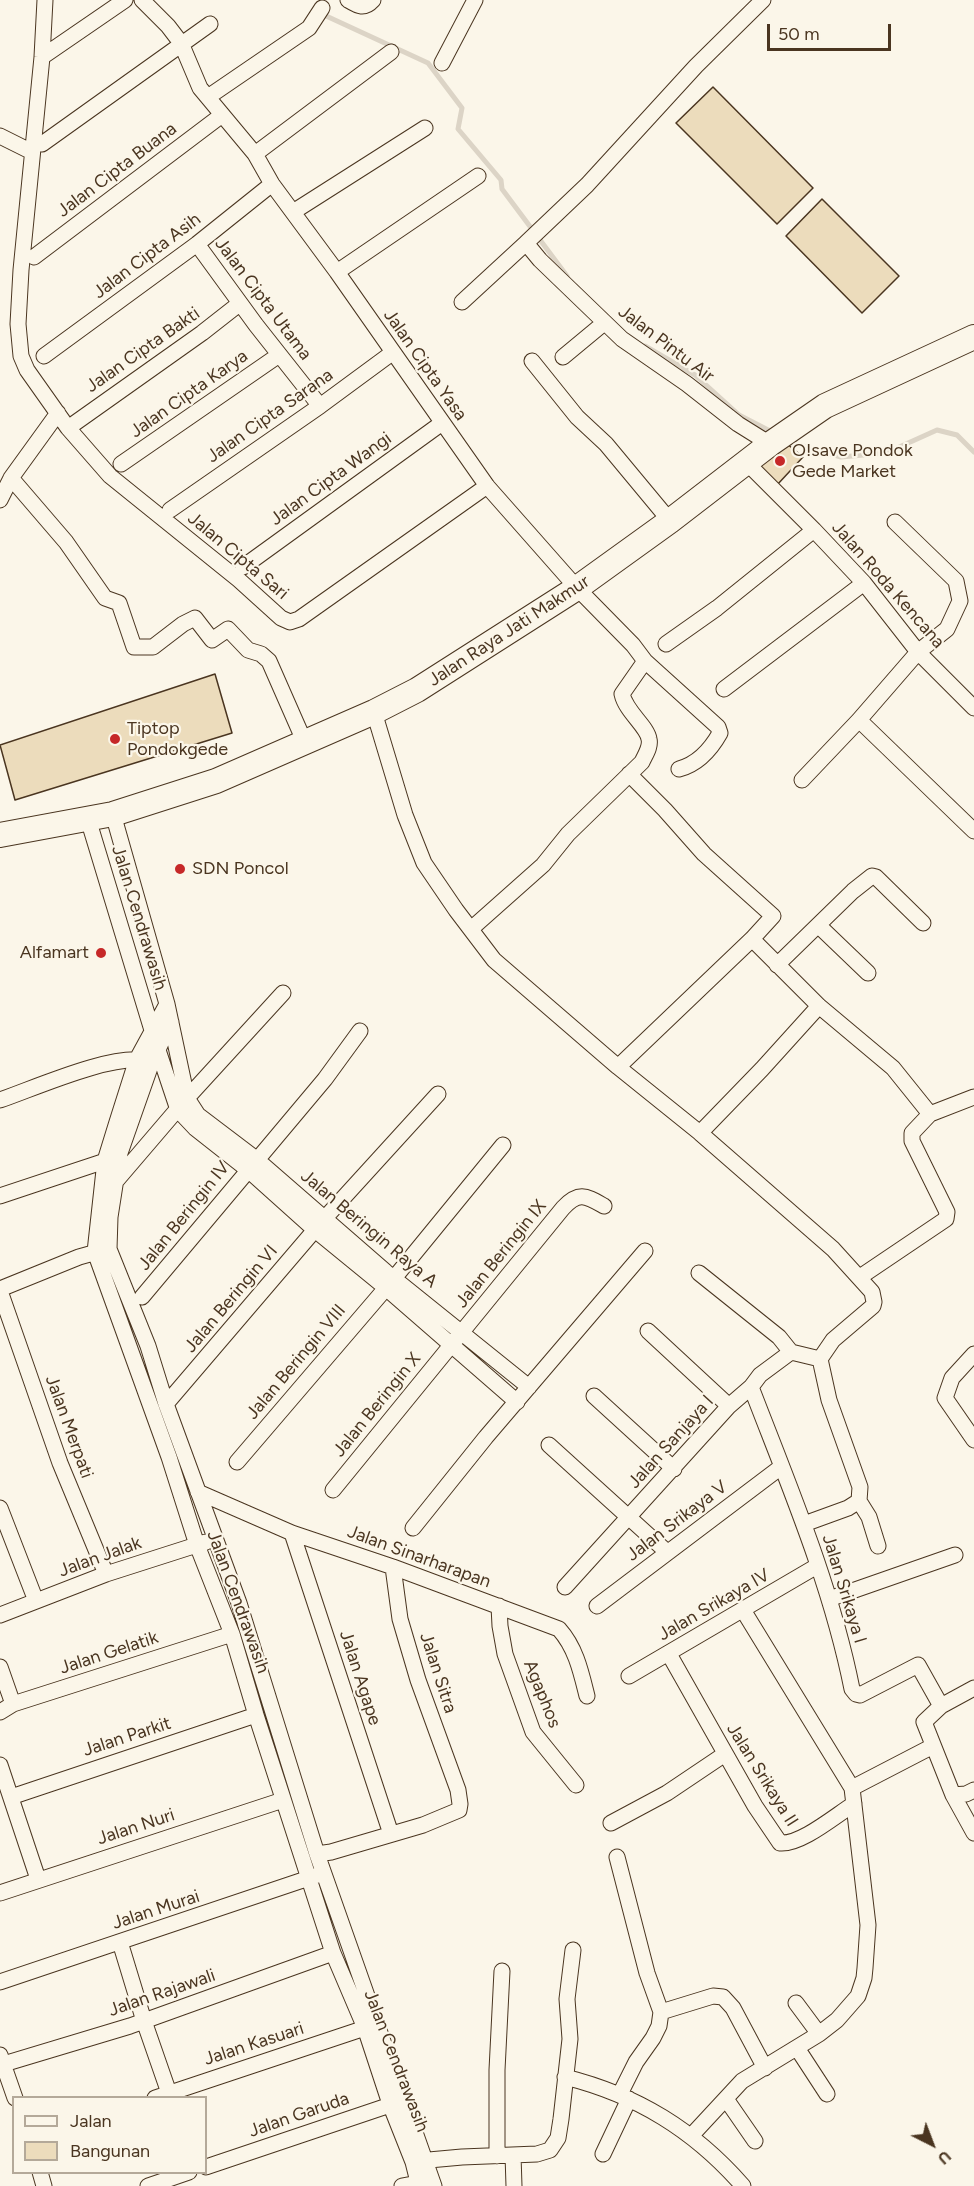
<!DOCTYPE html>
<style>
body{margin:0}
#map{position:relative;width:974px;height:2186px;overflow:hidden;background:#fbf6e9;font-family:Figtree,sans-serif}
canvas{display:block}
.legend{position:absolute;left:12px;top:2096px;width:195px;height:78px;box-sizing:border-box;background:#fbf6e9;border:2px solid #b4a999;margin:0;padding:8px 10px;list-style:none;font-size:18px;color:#4a3520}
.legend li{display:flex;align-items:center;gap:12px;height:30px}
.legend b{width:30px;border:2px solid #b4a999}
.north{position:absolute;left:902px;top:2114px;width:60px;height:60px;-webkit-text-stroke:4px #fbf6e9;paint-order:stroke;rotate:138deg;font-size:16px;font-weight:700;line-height:24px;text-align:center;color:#4a3520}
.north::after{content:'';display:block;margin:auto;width:21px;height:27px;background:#4a3520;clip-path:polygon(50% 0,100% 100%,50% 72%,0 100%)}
.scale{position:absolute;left:767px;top:24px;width:124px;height:27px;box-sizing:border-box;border:3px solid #4a3520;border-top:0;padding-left:8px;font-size:18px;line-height:21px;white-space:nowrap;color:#4a3520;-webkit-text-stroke:4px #fbf6e9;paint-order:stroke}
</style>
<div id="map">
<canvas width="974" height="2186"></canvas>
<ul class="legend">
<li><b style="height:8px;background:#fbf6e9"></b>Jalan</li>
<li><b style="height:16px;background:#ecdcbc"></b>Bangunan</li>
</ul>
<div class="north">U</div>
<div class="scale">50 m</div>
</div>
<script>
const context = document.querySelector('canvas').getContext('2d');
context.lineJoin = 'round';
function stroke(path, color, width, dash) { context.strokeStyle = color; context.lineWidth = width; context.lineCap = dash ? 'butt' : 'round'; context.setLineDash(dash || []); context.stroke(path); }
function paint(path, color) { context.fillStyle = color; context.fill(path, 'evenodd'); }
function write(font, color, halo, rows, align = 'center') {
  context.font = font + ' Figtree,sans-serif'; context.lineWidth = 4.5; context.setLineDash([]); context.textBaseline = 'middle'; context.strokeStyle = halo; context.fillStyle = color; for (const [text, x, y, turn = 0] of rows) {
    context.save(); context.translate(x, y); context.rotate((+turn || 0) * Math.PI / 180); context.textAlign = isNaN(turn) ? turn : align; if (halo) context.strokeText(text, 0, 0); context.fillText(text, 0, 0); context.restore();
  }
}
stroke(new Path2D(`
 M324,15l104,48 34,45 -4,21 43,51 1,9 65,87
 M645,346l50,29 44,40 33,17
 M789,442l52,15 45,-4 51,-23 20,5 17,17`), '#dcd4c6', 5);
const building = new Path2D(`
 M713,87l100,101 -36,36 -101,-101z
 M822,199l77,77 -37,37 -76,-77z
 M786,443l17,14 -26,28 -23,-20z
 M215,674l17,59 -217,67 -15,-55z`);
paint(building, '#ecdcbc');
stroke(building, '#4a3520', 1.5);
const minor = new Path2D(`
 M45,0l-3,57 -21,213 -3,54 3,32 6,14 41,58 42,48 129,104 42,38 9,4 9,-3 188,-133
 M142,0l26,26 13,17 19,45 55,66 17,30 65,88 150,214 90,102 56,57 12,16 -23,33c4,18 25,32 27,45 2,8 -4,16 -7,23l-74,72 -25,31 -72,64
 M348,0c10,6 16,10 25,0
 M763,0l-67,66 -109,119 -61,58 14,17 82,79 65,45 51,40 32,20
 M42,57l83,-57
 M442,63l33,-63
 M208,97l101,-69 13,-20
 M0,136l32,16
 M42,144l168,-120
 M255,154l136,-102
 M293,212l132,-84
 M197,244l59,81 64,81
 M34,257l188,-142
 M337,272l141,-96
 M462,302l64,-59
 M44,356l153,-112 75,-60
 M563,357l41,-34
 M532,361l45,56 29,27 64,77
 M68,428l134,-95 37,-29
 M746,462l68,68 50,53 54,69 56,56
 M121,464l158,-109
 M11,478l55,64 39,56 14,5 15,44h19l30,-23 12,-6 17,22 16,-11 20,21 13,4 8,7 36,82
 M0,500l11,-22 47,-65
 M170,510l150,-104 72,-53
 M243,567l199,-144
 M666,644l51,-36 97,-78
 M645,661l73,66 2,6c-9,16 -22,31 -41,36
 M724,689l140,-106
 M374,712l31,103 19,48 32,47 38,50 124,107 82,66 133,116 39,43 2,10 -1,4 -40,34 -13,19 9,41 31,87 -1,14 -11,7 -44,16
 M859,720l115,111
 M802,780l57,-60 59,-68 29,-23 13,-28 -4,-20 -61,-59
 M113,814l54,190 20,94 11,17 58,44 130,113 143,115
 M88,819l70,231 20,60 17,18 52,41 68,61 71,58 131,114
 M819,926l49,47
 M752,939l67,67 74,62 37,46
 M777,965l76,-74 19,-15 4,1 47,46
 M167,1004l-30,55 -20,63 -12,39 -10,91 74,205 28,88 35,89 24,81 77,238 32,75 25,76 23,58 6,24
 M171,1022l-19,40 -32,91 -10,64 -1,32 39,97 18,58 73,199 78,251 117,332
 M618,1067l134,-128 21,-23 -69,-62 -39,-44 -36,-36
 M0,1100c35,-12 113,-47 146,-39
 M700,1133l62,-64 57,-63
 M116,1181l71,-83 96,-105
 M0,1196l105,-35 7,2
 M699,1273l80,64 12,15
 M860,1277l86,-58 1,-7 -35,-71v-8l18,-19 44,-17
 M0,1289l79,-32 25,-7
 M0,1291l60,172 46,111
 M142,1297l183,-218 35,-48
 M648,1331l81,75
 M974,1354l-22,24 -7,20 29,42
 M751,1387c38,99 80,197 101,302l4,5 4,1 58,-30 23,41
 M594,1396l80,73
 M166,1404l159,-186 113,-124
 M549,1445l118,107
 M237,1462l149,-174 117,-143
 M333,1490l230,-282c16,-17 23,-12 41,-2
 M198,1492l94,41 101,34 166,62c17,19 22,43 28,67
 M859,1501l10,16 9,29
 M0,1508l36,93
 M413,1528l73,-91 159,-186
 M292,1533l99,301
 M565,1587l164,-181 22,-19 9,-12 31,-23 29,7
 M829,1599l126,-44
 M499,1606l1,20 5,28 28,78 43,53
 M597,1606l184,-139
 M0,1615l106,-41 100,-32
 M669,1654l86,152 25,37c21,2 56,-28 74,-39
 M0,1667l13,37
 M629,1676l188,-110
 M974,1688l-33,18 -17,16 29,73 21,38
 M0,1712l13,-8 219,-70
 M0,1765l38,114
 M852,1788l81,-42
 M953,1795l13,-1 8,-4
 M11,1797l245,-82
 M611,1823l56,-30 58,-39
 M317,1854l14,-2 92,-27 36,-15 1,-6 -2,-14 -40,-110 -18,-61 -7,-52
 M617,1857l30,116 14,39 -2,14 -6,12 -17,24 -16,32
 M0,1893l283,-93
 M120,1942l24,79 25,72
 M0,1982l318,-107
 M796,2003l23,31
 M661,2012l52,-16 10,1 10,11 32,60
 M797,2048l30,46
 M0,2055l15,43
 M0,2065l130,-39 203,-73
 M565,2077c72,18 129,53 178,109
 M155,2098l210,-70
 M726,2099l29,42
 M691,2136l51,-55 77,-47 18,-14 21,-24 6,-18 1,-10 3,-43 -16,-137 -109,-178
 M603,2154l26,-55
 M513,2155l1,31
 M497,2156v-86l5,-99
 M418,2161l44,-4 75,-3 13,-4 8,-12 3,-19 9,-80 -3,-40 6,-49
 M206,2167l193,-65
 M40,2172l4,14
 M148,2186l41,-14
 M402,2186l16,-3`);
const primary = new Path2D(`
 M0,835l113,-21 103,-33 158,-69 43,-22 160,-102 93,-67 100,-77 55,-38 149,-69`);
stroke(minor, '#4a3520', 17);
stroke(primary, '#4a3520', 26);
stroke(minor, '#fbf6e9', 15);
stroke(primary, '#fbf6e9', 24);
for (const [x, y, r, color] of [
 [780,461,6,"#c62828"],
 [115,739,6,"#c62828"],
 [180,869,6,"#c62828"],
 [101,953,6,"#c62828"]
]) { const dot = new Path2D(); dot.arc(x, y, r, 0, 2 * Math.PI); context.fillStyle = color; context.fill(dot); stroke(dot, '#fbf6e9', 2); }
write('18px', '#4a3520', '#fbf6e9', [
 ["Jalan Cipta Buana",117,170,-37],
 ["Jalan Cipta Asih",147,256,-37],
 ["Jalan Cipta Utama",263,299,53],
 ["Jalan Pintu Air",666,344,37],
 ["Jalan Cipta Bakti",143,350,-35],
 ["Jalan Cipta Yasa",425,365,55],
 ["Jalan Cipta Karya",189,394,-35],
 ["Jalan Cipta Sarana",270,416,-35],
 ["Jalan Cipta Wangi",331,479,-36],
 ["Jalan Cipta Sari",238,556,40],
 ["Jalan Roda Kencana",888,585,49],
 ["Jalan Raya Jati Makmur",509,631,-33],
 ["Jalan Cendrawasih",139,918,73],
 ["Jalan Beringin IV",184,1216,-51],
 ["Jalan Beringin Raya A",369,1229,40],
 ["Jalan Beringin IX",501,1254,-51],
 ["Jalan Beringin VI",231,1299,-50],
 ["Jalan Beringin VIII",296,1362,-50],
 ["Jalan Beringin X",377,1405,-51],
 ["Jalan Merpati",69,1427,70],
 ["Jalan Sanjaya I",671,1442,-48],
 ["Jalan Srikaya V",677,1521,-37],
 ["Jalan Jalak",100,1557,-20],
 ["Jalan Sinarharapan",419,1557,20],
 ["Jalan Srikaya I",844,1589,73],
 ["Jalan Cendrawasih",238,1602,70],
 ["Jalan Srikaya IV",714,1605,-30],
 ["Jalan Gelatik",109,1653,-18],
 ["Jalan Sitra",438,1673,72],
 ["Jalan Agape",360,1678,72],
 ["Agaphos",542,1694,68],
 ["Jalan Parkit",127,1737,-18],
 ["Jalan Srikaya II",762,1775,58],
 ["Jalan Nuri",136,1827,-18],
 ["Jalan Murai",156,1910,-18],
 ["Jalan Rajawali",162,1993,-19],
 ["Jalan Kasuari",254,2044,-18],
 ["Jalan Cendrawasih",396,2061,69],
 ["Jalan Garuda",299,2115,-19]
]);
write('18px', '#4a3520', '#fbf6e9', [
 ["O!save Pondok",792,451],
 ["Gede Market",792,472],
 ["Tiptop",127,729],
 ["Pondokgede",127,750],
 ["SDN Poncol",192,869],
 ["Alfamart",89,953,"right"]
], 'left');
</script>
